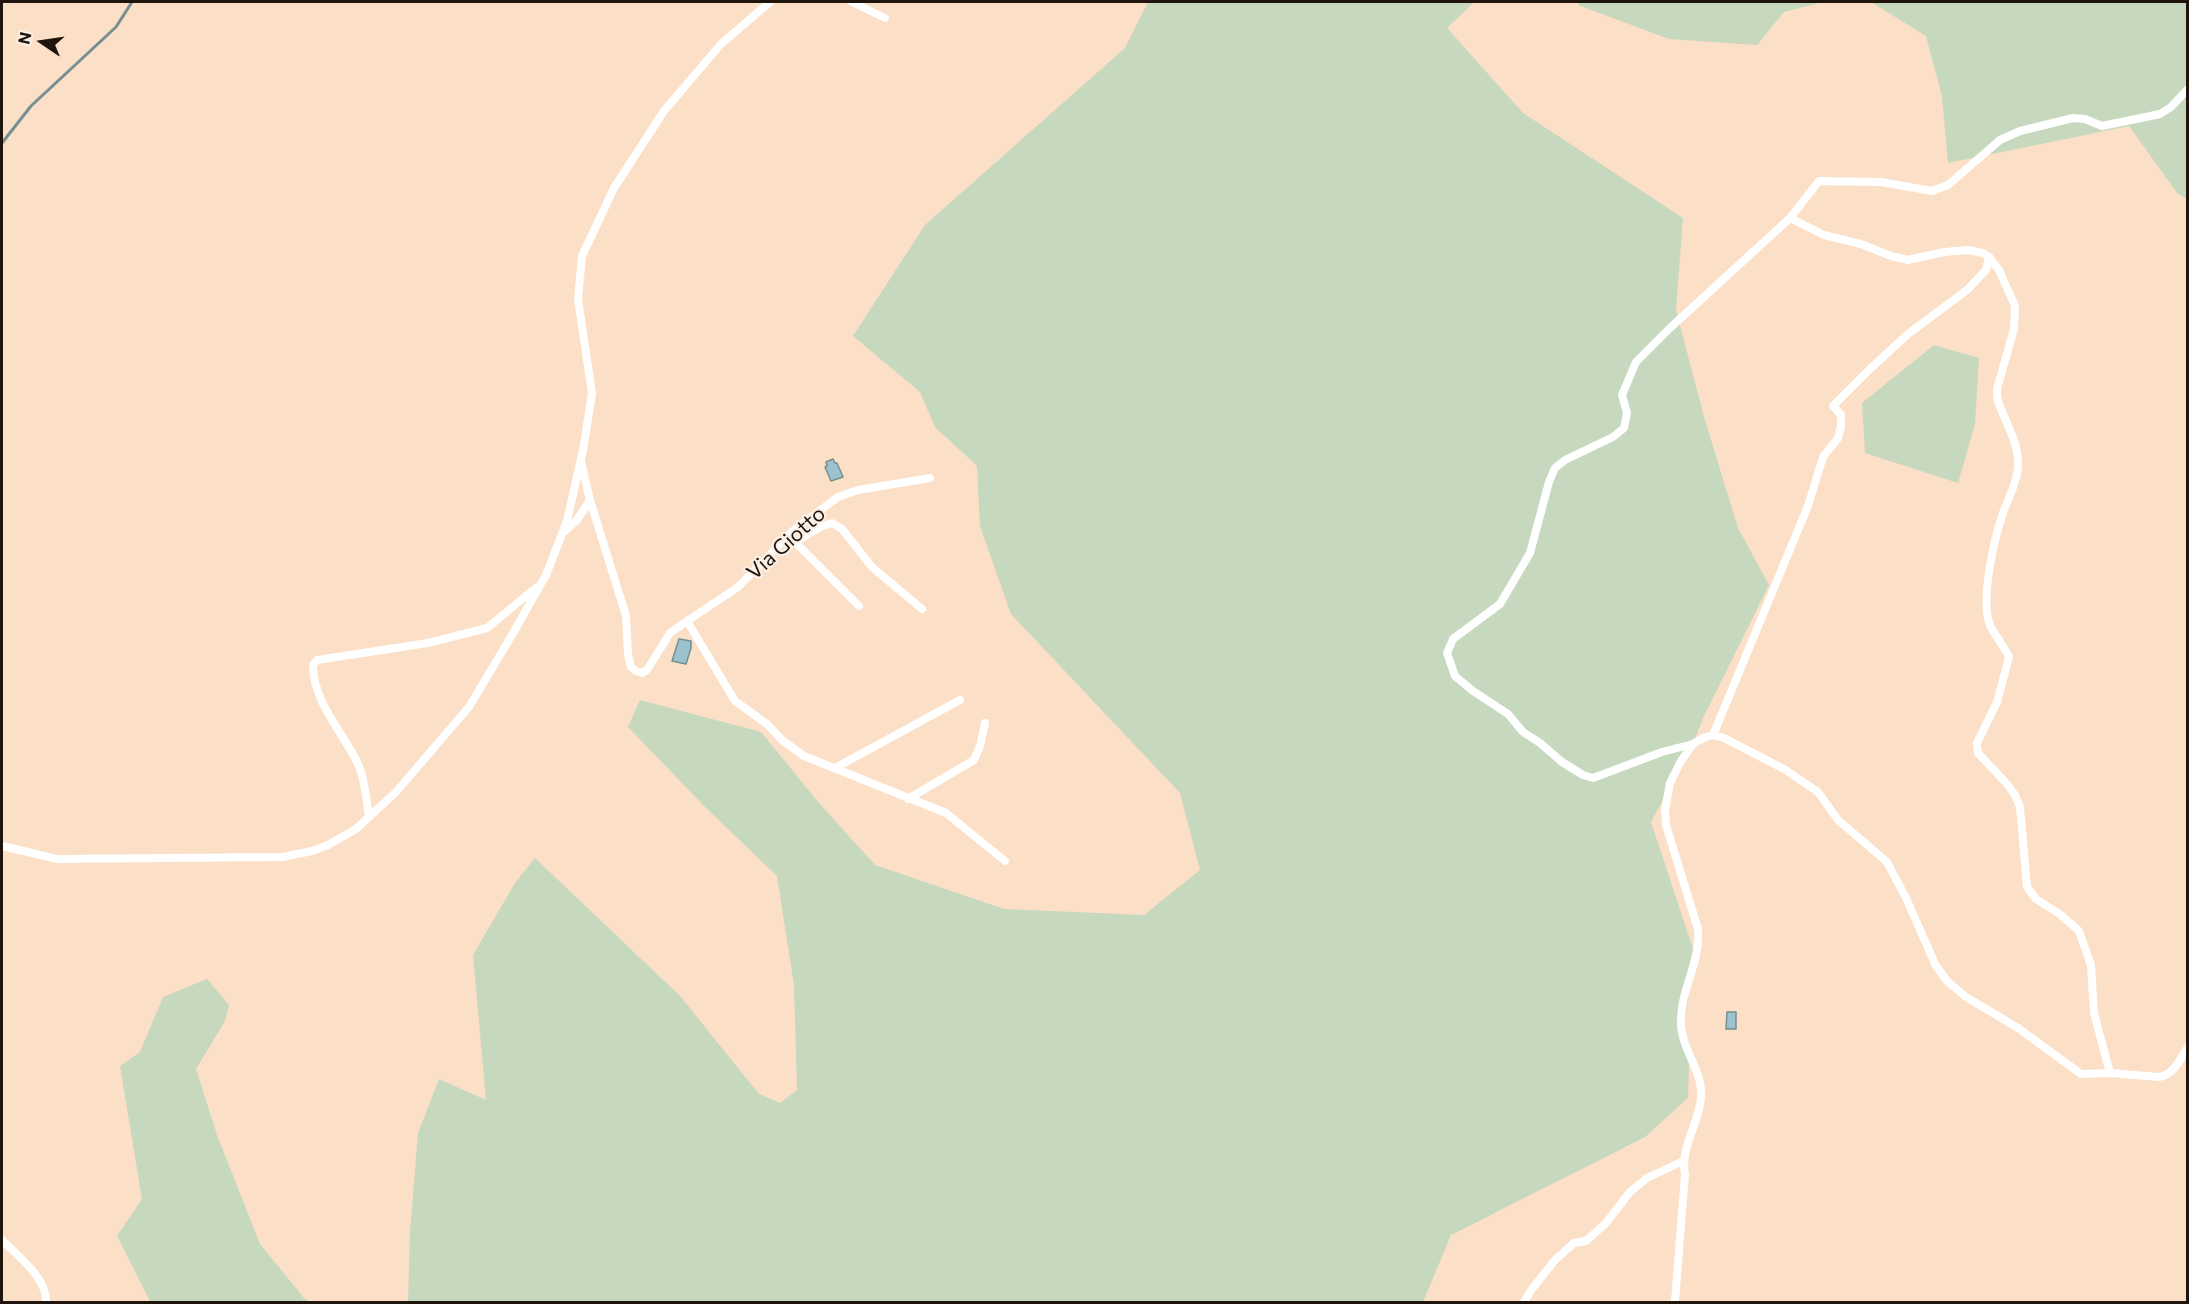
<!DOCTYPE html>
<style>
body{margin:0}
#map{position:relative;width:2189px;height:1304px;overflow:hidden;background:#fbdfc6;font-family:Commissioner,sans-serif}
canvas{display:block}
.frame{position:absolute;inset:0;border:3px solid #1f150c;pointer-events:none}
.north{position:absolute;left:12px;top:12px;width:60px;height:60px;-webkit-text-stroke:4px #fbefe6;paint-order:stroke;rotate:283deg;font-size:16px;font-weight:700;line-height:24px;text-align:center;color:#1f150c}
.north::after{content:'';display:block;margin:auto;width:21px;height:27px;background:#1f150c;clip-path:polygon(50% 0,100% 100%,50% 72%,0 100%)}
</style>
<div id="map">
<canvas width="2189" height="1304"></canvas>
<div class="frame"></div>
<div class="north">N</div>
</div>
<script>
const context = document.querySelector('canvas').getContext('2d');
context.lineJoin = 'round';
function paint(path, color) { context.fillStyle = color; context.fill(path, 'evenodd'); }
function stroke(path, color, width, dash) { context.strokeStyle = color; context.lineWidth = width; context.lineCap = dash ? 'butt' : 'round'; context.setLineDash(dash || []); context.stroke(path); }
function write(font, color, halo, rows, align = 'center') {
  context.font = font + ' Commissioner,sans-serif'; context.lineWidth = 4.5; context.setLineDash([]); context.textBaseline = 'middle'; context.strokeStyle = halo; context.fillStyle = color; for (const [text, x, y, turn = 0] of rows) {
    context.save(); context.translate(x, y); context.rotate((+turn || 0) * Math.PI / 180); context.textAlign = isNaN(turn) ? turn : align; if (halo) context.strokeText(text, 0, 0); context.fillText(text, 0, 0); context.restore();
  }
}
paint(new Path2D(`
 M1148,2h326l-27,26 76,85 160,105 -7,92 28,107 34,111 31,57 -66,133 -10,26 -42,78 44,133 -11,70 5,38 -1,35 -43,39 -194,98 -28,67h-1015l2,-69 8,-100 21,-54 47,21 -13,-145 42,-72 20,-25 145,138 79,98 21,9 17,-13 -3,-105 -17,-109 -72,-69 -77,-80 12,-27 121,32 58,71 56,62 129,44 140,6 56,-45 -20,-77 -169,-179 -31,-88 -3,-60 -42,-39 -15,-35 -67,-56 72,-111 200,-177z
 M1579,2h244l-39,10 -27,33 -88,-6 -91,-34z
 M1871,2h316v197l-9,-5 -49,-68 -181,37 -6,-67 -16,-60z
 M1934,345l45,13 -4,66 -17,59 -93,-30 -3,-50z
 M207,979l22,26 -4,16 -29,48 21,66 43,109 44,54 6,4h-162l1,-3 -32,-63 25,-37 -22,-133 20,-14 23,-55z`), '#c6d8be');
const water = new Path2D(`
 M833,459l2,4h2l6,14 -12,4 -6,-14 2,-1 -1,-4z
 M679,639l12,2v7l-5,16 -14,-3z
 M1727,1012h9v17h-10z`);
paint(water, '#9cc3cd');
stroke(water, '#768f93', 1.5);
stroke(new Path2D(`
 M2,143l29,-37 85,-79 16,-25`), '#768f93', 3);
stroke(new Path2D(`
 M852,2l33,16
 M1790,218l34,17 37,9 30,12 17,4 36,-8 24,-2 15,3 6,4 10,13 16,36 -1,23 -17,60v8c6,23 23,45 21,70 -1,17 -11,33 -16,49 -8,24 -22,85 -12,109 5,11 14,21 19,32l-12,45 -20,41 1,10 29,31 8,11 5,12 7,80 9,12 25,16 18,16 12,34 3,48 16,60
 M581,462l9,38 36,116 2,39 3,12 5,4 6,2 5,-3 23,-37 17,-12 48,80 32,23 15,16 22,16 142,57 59,48
 M565,531l12,-11 13,-20
 M791,542h4l64,64
 M795,542l25,-15 12,-4 10,6 30,38 50,42
 M687,621l51,-34 56,-57 44,-33 20,-7 72,-12
 M1713,735l95,-229 15,-49 15,-19 3,-12v-11l-8,-9 37,-37 38,-35 59,-44 19,-20 3,-13
 M1693,744l-31,8 -69,26 -10,-3 -21,-13 -22,-19 -17,-11 -15,-18 -35,-23 -18,-15 -8,-23 6,-14 47,-35 30,-51 19,-71 6,-14 10,-8 48,-23 11,-9 3,-15 -5,-18 14,-33 34,-34 120,-110 29,-37 62,1 51,9 16,-6 52,-45 20,-9 53,-13 12,1 17,7 58,-12 11,-7 17,-18
 M835,768l125,-68
 M908,799l66,-39 6,-14 5,-23
 M369,816c-3,-16 -4,-36 -10,-50 -15,-33 -46,-63 -46,-101l4,-5 111,-17 59,-15 50,-41
 M2,846l55,13 225,-2 30,-6 16,-6 28,-16 40,-37 73,-85 43,-72 34,-60 21,-54 16,-71 9,-56 -14,-95 4,-43 32,-68 50,-77 57,-67 49,-42
 M2,1240c16,16 45,38 44,62
 M1524,1302l8,-13 23,-29 19,-17 12,-2 20,-18 24,-31 17,-14 36,-17
 M1675,1302l10,-128c-5,-27 14,-50 16,-76 3,-26 -20,-49 -20,-75 -1,-33 20,-61 17,-94l-32,-104 -1,-15 5,-27 11,-22 12,-17 10,-6 10,-3 11,3 60,31 34,23 20,28 49,42 19,36 30,68 12,16 18,15 52,31 63,46 29,-1 49,4c15,-2 21,-18 29,-30`), '#fff', 8);
write('21px', '#1f150c', '#fbefe6', [
 ["Via Giotto",786,543,-42]
]);
</script>
